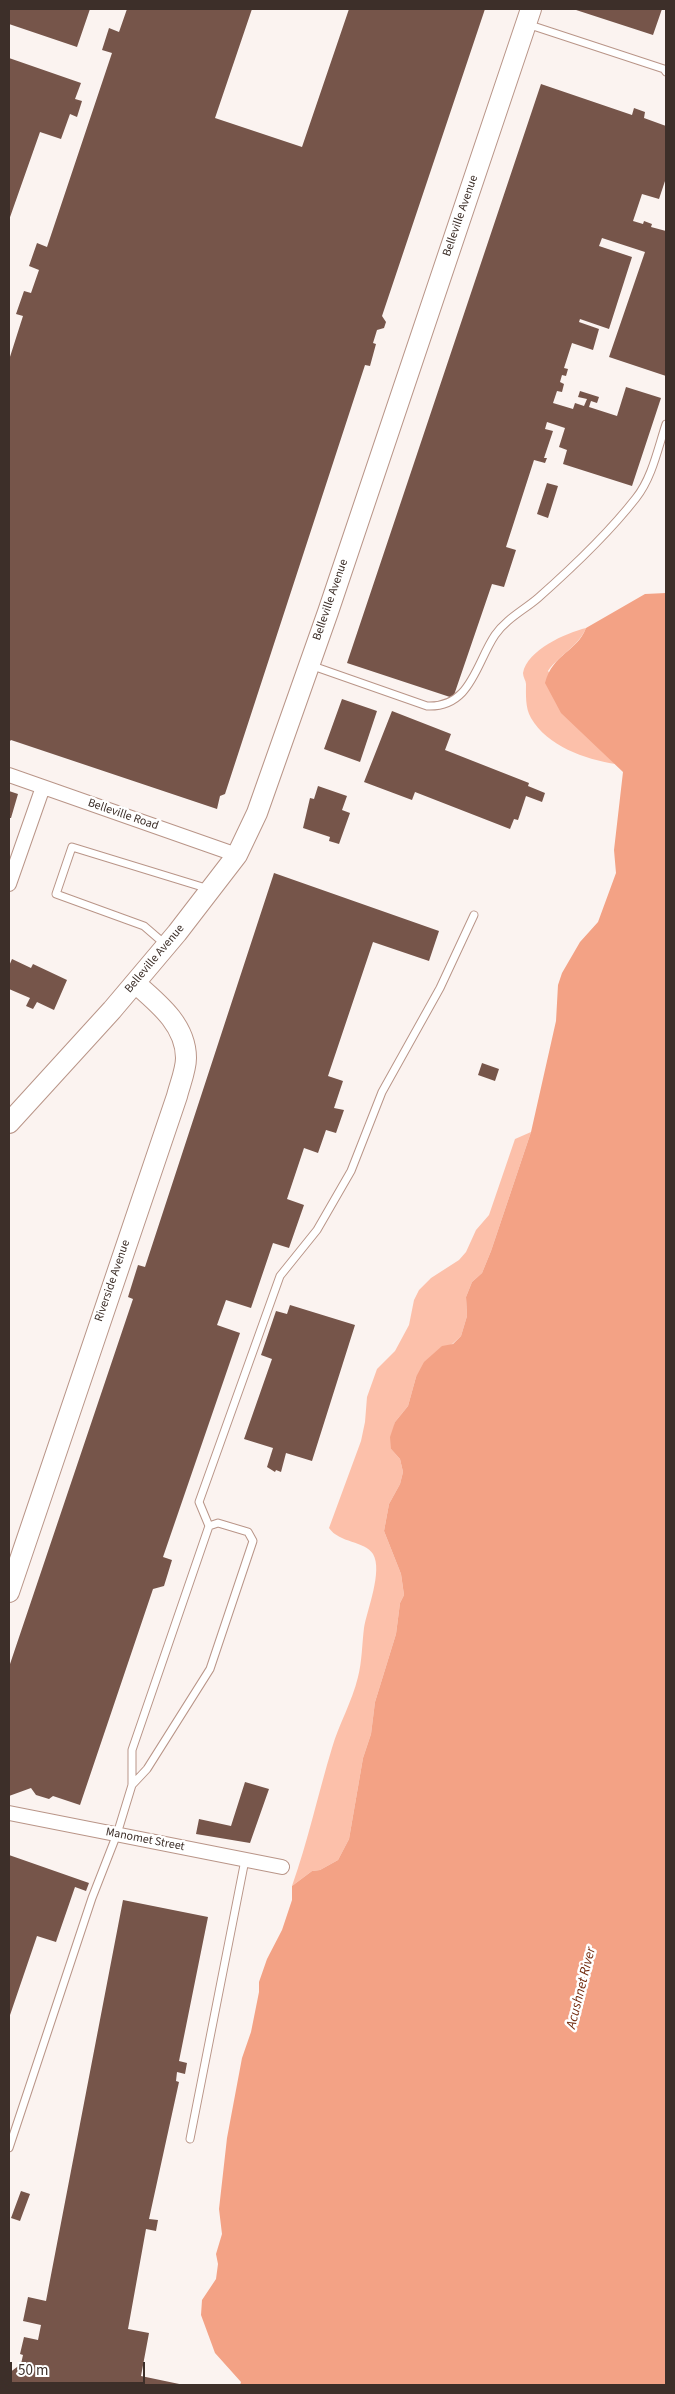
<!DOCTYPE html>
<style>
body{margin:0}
#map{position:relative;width:675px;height:2394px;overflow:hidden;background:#fbf3f0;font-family:"Source Sans 3",sans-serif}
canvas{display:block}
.frame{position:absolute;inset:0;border:10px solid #3d2f29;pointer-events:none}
.scale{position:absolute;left:10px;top:2362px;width:135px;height:22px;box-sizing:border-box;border:2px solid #3d2f29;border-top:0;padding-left:6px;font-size:15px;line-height:18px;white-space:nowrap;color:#3d2f29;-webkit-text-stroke:4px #fff;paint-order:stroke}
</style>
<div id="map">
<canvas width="675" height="2394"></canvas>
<div class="frame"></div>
<div class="scale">50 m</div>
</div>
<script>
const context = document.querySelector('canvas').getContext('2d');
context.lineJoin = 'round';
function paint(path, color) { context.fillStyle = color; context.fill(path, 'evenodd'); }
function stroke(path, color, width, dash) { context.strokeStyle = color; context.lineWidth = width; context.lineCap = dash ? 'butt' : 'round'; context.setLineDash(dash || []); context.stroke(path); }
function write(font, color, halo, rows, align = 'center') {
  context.font = font + ' "Source Sans 3",sans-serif'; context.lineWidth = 5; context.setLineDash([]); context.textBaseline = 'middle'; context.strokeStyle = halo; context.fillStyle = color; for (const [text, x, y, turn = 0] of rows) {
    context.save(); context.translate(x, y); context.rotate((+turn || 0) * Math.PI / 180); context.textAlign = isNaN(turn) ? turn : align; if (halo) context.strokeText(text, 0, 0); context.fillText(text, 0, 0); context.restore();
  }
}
paint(new Path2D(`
 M586,628c-7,18 -27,27 -38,43l57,81 10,12c-30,-5 -68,-18 -84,-46 -6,-10 -5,-24 -5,-34 0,-3 -3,-7 -3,-11 4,-23 43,-40 63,-45z
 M531,1132l-40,119 -9,22 -10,9 -6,15 1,19 -6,20 -45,41 -8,29 -13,16 -4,27 9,10 3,13 -3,12 -11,20 -5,27 17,43 3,21 -4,8 -4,31 -21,68 -4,32 -8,24 -14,81 -11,21 -18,10 -8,1 -20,15c16,-45 26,-92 40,-138 7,-24 20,-46 26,-71 4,-15 4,-33 6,-49 3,-18 19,-57 9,-74 -8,-13 -34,-11 -44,-26l32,-87 4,-19 2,-25 10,-28 18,-18 14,-26 5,-25 5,-10 12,-12 28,-18 7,-8 10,-22 13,-15 26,-76z`), '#fcc0aa');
paint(new Path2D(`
 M666,593v1792h-426l1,-3 -26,-29 -14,-38 1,-15 14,-21 2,-15 -2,-10 6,-20 -3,-25 8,-71 15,-80 9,-26 8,-40v-10l8,-23 15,-29 10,-30v-14l20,-15 8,-1 18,-10 11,-21 14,-81 8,-24 4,-32 21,-68 4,-31 4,-8 -3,-21 -17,-43 5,-27 11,-20 3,-12 -3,-13 -9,-10 -1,-12 5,-15 13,-16 8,-29 8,-15 18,-16 11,-2 8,-8 6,-20 -1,-19 6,-15 10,-9 9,-22 40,-119 25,-111 2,-36 4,-12 18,-31 18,-20 18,-49 -2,-23 9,-78 -62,-59 -16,-30c8,-30 32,-31 41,-55l59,-34z`), '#f3a285');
paint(new Path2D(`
 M9,9h81l-13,38 -68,-23z
 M127,9h125l-37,109 87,29 47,-138h136l-103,307 4,6 -2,6 -7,2 -4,13 3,1 -6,22 -5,-1 -140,429 -5,2 -3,13 -206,-69 -2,2v-382l14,-44 -7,-2 8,-23 7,2 8,-23 -10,-4 8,-23 10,4 65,-194 -10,-3 7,-22 10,4z
 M573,9h89l-9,26z
 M9,58l72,25 -6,16 7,2 -5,16 -7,-3 -9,25 -21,-7 -31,88z
 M541,84l91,31 2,-7 11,4 -1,6 22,8v52l-7,21 -17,-5 -9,27 10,3 1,-3 8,3 -1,3 15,4v145l-57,-19 36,-105 -43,-14 -3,8 33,11 -23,72 -29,-10 -1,3 20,7 -6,21 -21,-7 -8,25 4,1 -2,7 -4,-1 -2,7 4,2 -2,8 -5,-1 -4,12 20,6 2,-6 9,3 3,-7 -9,-2 2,-6 19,6 -2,6 -6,-2 -2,6 28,9 9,-29 35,11 -29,88 -69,-22 4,-14 -8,-3 6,-19 -18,-6 -2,7 8,2 -9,27h3l-2,5 -11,-3 -28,87 10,3 -12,37 -12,-3 -39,114 -106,-35z
 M547,483l11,3 -10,32 -11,-4z
 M342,699l35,12 -17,51 -36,-13z
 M392,711l59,23 -6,16 84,33 -1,3 17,7 -3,9 -16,-6 -8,24 -4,-1 -4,10 -95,-37 -3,8 -48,-18z
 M318,786l29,10 -5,14 8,3 -11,31 -10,-3 1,-4 -27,-9 7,-30 4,1z
 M9,791l9,3 -7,24h-2z
 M274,873l165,58 -10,30 -56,-19 -45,134 15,5 -9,27 10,2 -8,23 -10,-3 -8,23 -14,-5 -17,51 17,6 -15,43 -16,-5 -22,65 -25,-8 -9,25 23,8 -77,224 9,3 -8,26 -11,3 -73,216 -27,-9 -4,3 -13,-4 -5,-7 -22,8v-129l124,-368 -5,-2 10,-32 7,2z
 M12,959l19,9 2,-4 34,16 -13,30 -17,-8 -4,7 -7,-3 4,-8 -21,-9v-23z
 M482,1063l17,6 -4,12 -17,-6z
 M290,1305l65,20 -43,136 -26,-8 -5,19 -5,-2 -1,2 -8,-5 6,-19 -29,-9 28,-80 -11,-4 15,-44 11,3z
 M245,1782l24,7 -19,54 -54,-9 3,-15 32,7z
 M9,1855l80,28 -3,8 -11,-4 -19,55 -19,-6 -28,82z
 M123,1900l85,17 -29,144 8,2 -2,11 -8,-2 -1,9 3,1 -30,137 9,1 -2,11 -10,-2 -18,100 21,4 -8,43 43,9h-175v-12l12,-9 2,-9 -3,-1 4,-17 14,3 3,-15 -18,-4 5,-24 18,4z
 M21,2191l9,3 -10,27 -9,-3z`), '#76554a');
const lane = new Path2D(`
 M527,24l137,45 2,3
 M310,665l117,41c44,2 49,-43 68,-71 11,-16 29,-25 43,-37 35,-31 70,-64 98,-100 16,-20 22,-50 30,-74
 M166,945l-22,-19 -88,-32 16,-47 137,42
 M209,1526l-10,-24 81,-226 37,-46 34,-59 31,-79 58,-104 34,-73
 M190,2139l55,-279
 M9,2148l83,-250 25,-64 15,-49v-35l77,-224 9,-3 30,9 5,9 -43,128 -63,100 -15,16`);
const street = new Path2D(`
 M9,775l228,80
 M9,884l34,-97
 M9,1813l273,54`);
const secondary = new Path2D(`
 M9,1123l103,-113 65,-77 60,-78 20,-42 71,-201 203,-603
 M9,1592l168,-496c3,-12 9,-26 9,-38 0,-33 -28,-55 -51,-75`);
stroke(lane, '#b99588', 9);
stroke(street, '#b99588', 16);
stroke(secondary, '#b99588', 22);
stroke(lane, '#fff', 7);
stroke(street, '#fff', 14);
stroke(secondary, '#fff', 20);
write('12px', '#3d2f29', '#fff', [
 ["Belleville Avenue",461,216,-71],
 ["Belleville Avenue",331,600,-71],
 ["Belleville Road",123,815,19],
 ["Belleville Avenue",155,959,-50],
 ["Riverside Avenue",113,1281,-71],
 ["Manomet Street",145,1840,11]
]);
write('italic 14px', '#732c0f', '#fff', [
 ["Acushnet River",582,1988,-76]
]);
</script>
